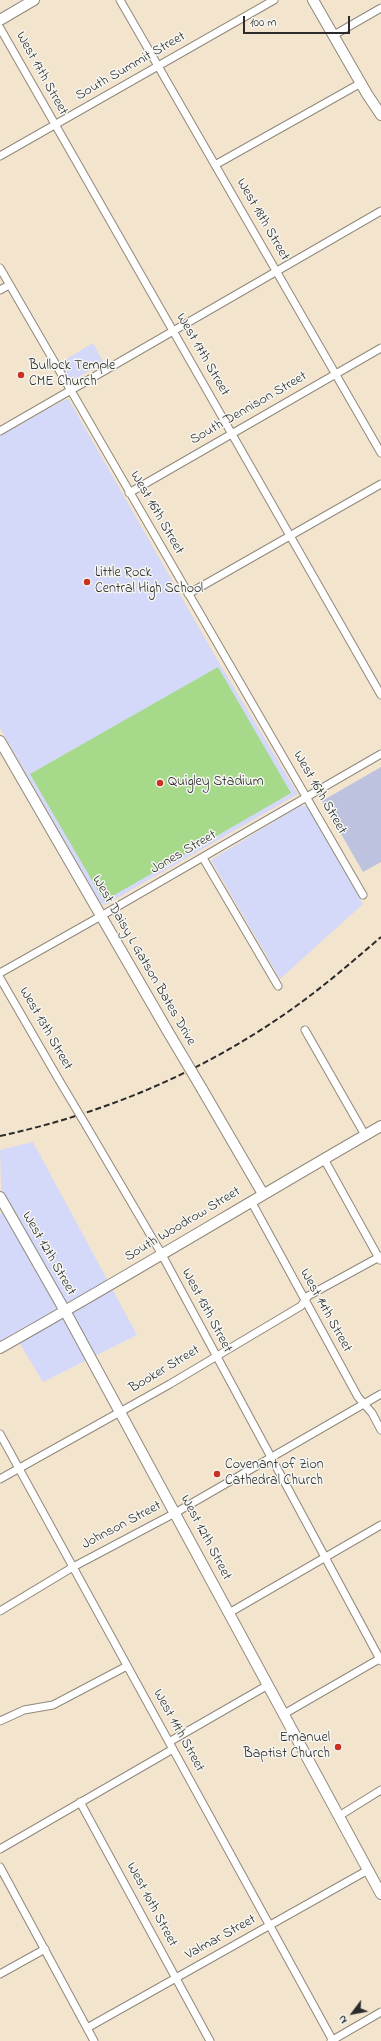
<!DOCTYPE html>
<style>
body{margin:0}
#map{position:relative;width:381px;height:2041px;overflow:hidden;background:#f3e4cd;font-family:"Indie Flower",sans-serif}
canvas{display:block}
.north{position:absolute;left:333px;top:1993px;width:40px;height:40px;-webkit-text-stroke:3px #f6f6f2;paint-order:stroke;rotate:238deg;font-size:11px;font-weight:700;line-height:16px;text-align:center;color:#2b2b2b}
.north::after{content:'';display:block;margin:auto;width:14px;height:18px;background:#2b2b2b;clip-path:polygon(50% 0,100% 100%,50% 72%,0 100%)}
.scale{position:absolute;left:243px;top:16px;width:107px;height:18px;box-sizing:border-box;border:2px solid #2b2b2b;border-top:0;padding-left:5px;font-size:12px;line-height:14px;white-space:nowrap;color:#2b2b2b;-webkit-text-stroke:3px #f6f6f2;paint-order:stroke}
</style>
<div id="map">
<canvas width="381" height="2041"></canvas>
<div class="north">N</div>
<div class="scale">100 m</div>
</div>
<script>
const context = document.querySelector('canvas').getContext('2d');
context.lineJoin = 'round';
function paint(path, color) { context.fillStyle = color; context.fill(path, 'evenodd'); }
function stroke(path, color, width, dash) { context.strokeStyle = color; context.lineWidth = width; context.lineCap = dash ? 'butt' : 'round'; context.setLineDash(dash || []); context.stroke(path); }
function write(font, color, halo, rows, align = 'center') {
  context.font = font + ' "Indie Flower",sans-serif'; context.lineWidth = 3; context.setLineDash([]); context.textBaseline = 'middle'; context.strokeStyle = halo; context.fillStyle = color; for (const [text, x, y, turn = 0] of rows) {
    context.save(); context.translate(x, y); context.rotate((+turn || 0) * Math.PI / 180); context.textAlign = isNaN(turn) ? turn : align; if (halo) context.strokeText(text, 0, 0); context.fillText(text, 0, 0); context.restore();
  }
}
paint(new Path2D(`
 M93,343l11,20 -31,17h-3l-10,-17z
 M66,399l3,1 152,266 77,128 -193,111 -3,-1 -4,-5 -98,-171v-292z
 M300,806h6l3,3 54,95 -83,75 -69,-119z
 M33,1142l104,193 -94,47 -29,-48 -14,7v-127l2,-1 -2,-63z`), '#d4d8f9');
paint(new Path2D(`
 M381,767v95l-18,10 -41,-71z`), '#bdc3de');
paint(new Path2D(`
 M218,667l73,126 -187,108 -74,-127z`), '#a6da8a');
const street = new Path2D(`
 M120,0l261,453
 M0,28l381,667
 M334,35l47,-27
 M0,156l274,-156
 M215,165l146,-82
 M0,268l363,627
 M0,290l9,-5
 M0,431l381,-220
 M129,493l252,-145
 M188,594l193,-110
 M203,858l75,128
 M0,973l101,-57 280,-162
 M0,978l59,102
 M305,1030l60,105
 M87,1127l74,126 220,408
 M324,1159l56,101
 M251,1201l107,196 14,16 9,17
 M0,1434l333,607
 M0,1479l170,-95 131,-78 7,-10 73,-40
 M0,1611l73,-44 102,-54 206,-119
 M229,1613l152,-88
 M284,1714l97,-56
 M0,1721l24,-11 29,-5 74,-39
 M169,1742l99,-57
 M80,1802l130,239
 M339,1816l42,-26
 M0,1849l173,-100
 M0,1867l94,174
 M0,1974l45,-25
 M87,2028l281,-158
 M331,2041l50,-29`);
const secondary = new Path2D(`
 M313,0l54,94 14,21
 M0,20l34,-20
 M0,741l167,289
 M202,1089l61,105
 M0,1197l69,121 312,576
 M0,1348c128,-72 254,-149 381,-222`);
stroke(street, '#8f887c', 9);
stroke(secondary, '#8f887c', 12);
stroke(street, '#fff', 7);
stroke(secondary, '#fff', 10);
stroke(new Path2D(`
 M0,1136c106,-23 203,-64 292,-127 31,-22 60,-47 89,-72`), '#2b2b2b', 2, [6, 3]);
const streetBridge = new Path2D(`
 M59,1080l28,47`);
const secondaryBridge = new Path2D(`
 M167,1030l35,59`);
stroke(streetBridge, '#8f887c', 9, []);
stroke(secondaryBridge, '#8f887c', 12, []);
stroke(streetBridge, '#fff', 7);
stroke(secondaryBridge, '#fff', 10);
for (const [x, y, r, color] of [
 [21,375,4,"#c8321e"],
 [87,582,4,"#c8321e"],
 [160,783,4,"#c8321e"],
 [217,1474,4,"#c8321e"],
 [338,1747,4,"#c8321e"]
]) { const dot = new Path2D(); dot.arc(x, y, r, 0, 2 * Math.PI); context.fillStyle = color; context.fill(dot); stroke(dot, '#f6f6f2', 1.5); }
write('14px', '#2b2b2b', '#f6f6f2', [
 ["South Summit Street",131,67,-30],
 ["West 17th Street",41,74,61],
 ["West 18th Street",262,220,60],
 ["West 17th Street",202,355,60],
 ["South Dennison Street",249,409,-30],
 ["West 16th Street",156,513,60],
 ["West 16th Street",319,793,60],
 ["Jones Street",184,853,-30],
 ["West Daisy L Gatson Bates Drive",143,961,60],
 ["West 13th Street",45,1029,60],
 ["South Woodrow Street",183,1225,-31],
 ["West 12th Street",48,1254,60],
 ["West 13th Street",206,1311,62],
 ["West 14th Street",325,1311,61],
 ["Booker Street",165,1370,-31],
 ["Johnson Street",122,1526,-28],
 ["West 12th Street",205,1538,62],
 ["West 11th Street",178,1731,61],
 ["West 10th Street",151,1905,62],
 ["Valmar Street",221,1938,-29]
]);
write('14px', '#2b2b2b', '#f6f6f2', [
 ["Bullock Temple",29,367],
 ["CME Church",29,383],
 ["Little Rock",95,574],
 ["Central High School",95,590],
 ["Quigley Stadium",168,783],
 ["Covenant of Zion",225,1466],
 ["Cathedral Church",225,1482],
 ["Emanuel",330,1739,"right"],
 ["Baptist Church",330,1755,"right"]
], 'left');
</script>
